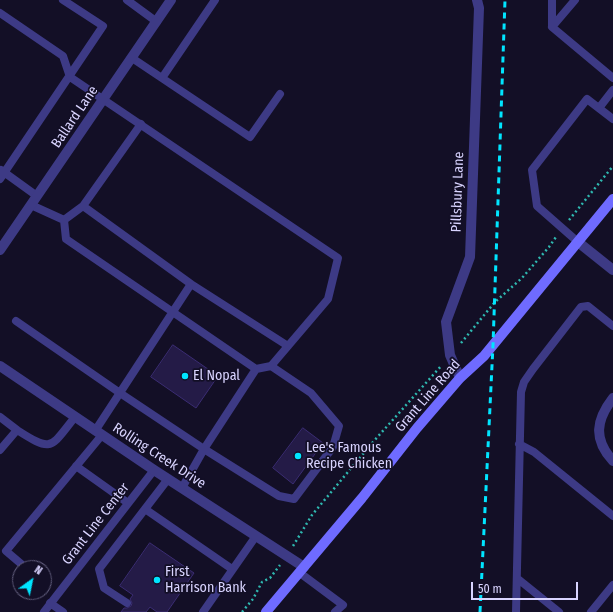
<!DOCTYPE html>
<style>
body{margin:0}
#map{position:relative;width:613px;height:612px;overflow:hidden;background:#130f26;font-family:"Fira Sans Condensed",sans-serif}
canvas{display:block}
.north{position:absolute;left:12px;top:560px;width:40px;height:40px;box-sizing:border-box;background:#130f26;border:1px solid #625e7d;border-radius:50%;rotate:33deg;font-size:11px;font-weight:700;line-height:16px;text-align:center;color:#d9d4ff}
.north::after{content:'';display:block;margin:auto;width:14px;height:18px;background:#00e5ff;clip-path:polygon(50% 0,100% 100%,50% 72%,0 100%)}
.scale{position:absolute;left:471px;top:582px;width:107px;height:18px;box-sizing:border-box;border:2px solid #d9d4ff;border-top:0;padding-left:5px;font-size:12px;line-height:14px;white-space:nowrap;color:#d9d4ff;-webkit-text-stroke:3px #130f26;paint-order:stroke}
</style>
<div id="map">
<canvas width="613" height="612"></canvas>
<div class="north">N</div>
<div class="scale">50 m</div>
</div>
<script>
const context = document.querySelector('canvas').getContext('2d');
context.lineJoin = 'round';
function paint(path, color) { context.fillStyle = color; context.fill(path, 'evenodd'); }
function stroke(path, color, width, dash) { context.strokeStyle = color; context.lineWidth = width; context.lineCap = dash ? 'butt' : 'round'; context.setLineDash(dash || []); context.stroke(path); }
function write(font, color, halo, rows, align = 'center') {
  context.font = font + ' "Fira Sans Condensed",sans-serif'; context.lineWidth = 3.5; context.setLineDash([]); context.textBaseline = 'middle'; context.strokeStyle = halo; context.fillStyle = color; for (const [text, x, y, turn = 0] of rows) {
    context.save(); context.translate(x, y); context.rotate((+turn || 0) * Math.PI / 180); context.textAlign = isNaN(turn) ? turn : align; if (halo) context.strokeText(text, 0, 0); context.fillText(text, 0, 0); context.restore();
  }
}
const building = new Path2D(`
 M173,345l45,31 -22,32 -45,-31z
 M303,428l20,15 -30,41 -20,-16z
 M150,543l44,30 -27,39h-10l-7,-5 -4,5h-25l3,-4h3l4,-2 1,-3 -2,-4 3,-4 -13,-9z`);
paint(building, '#241b47');
stroke(building, '#3b2d73', 1);
stroke(new Path2D(`
 M569,220l44,-54
 M461,343l34,-41 27,-24 27,-31 7,-10
 M293,546l19,-31 61,-73 69,-77
 M242,612l11,-13 9,-17 8,-4 10,-13`), '#2fb8b0', 2.5, [2, 3]);
stroke(new Path2D(`
 M127,0l30,22
 M552,0v27l61,51
 M0,13l63,43 7,21 268,181 -10,41 -57,67 40,27 28,33 -6,21 -39,52 -15,-3 -75,-47 -22,39
 M552,27l23,-27
 M132,58l118,79 30,-43
 M162,78l53,-78
 M599,108l14,-18
 M1,170l36,26
 M0,179l103,-153 -40,-26
 M31,205l33,15 19,-14 108,78 -96,147
 M83,206l58,-82
 M64,220l2,19 190,130
 M578,242l-41,-36 -5,-36 55,-71 26,20
 M191,284l97,62
 M16,321l104,72 84,56 52,-80 15,-3
 M0,417l17,13
 M519,444l15,8 79,64
 M0,450l17,-20c36,23 33,18 58,-13
 M76,466l52,37
 M145,509l87,60
 M26,568l-20,-17 96,-116
 M300,573l43,32 -8,7
 M518,579l41,33
 M50,603l13,9
 M127,603l-23,-15 -5,-19 69,-90
 M44,612l110,-142
 M203,612l53,-76
 M516,612l5,-220 3,-10 9,-13 48,-62 7,-1 25,20
 M591,612l22,-27`), '#3d3a85', 8);
stroke(new Path2D(`
 M578,242l35,28
 M0,250l171,-250
 M0,366l154,104 150,97
 M460,378l-10,-23 -4,-33 24,-65 9,-249 -2,-8
 M613,398c-17,22 -20,41 0,63`), '#3d3a85', 10);
stroke(new Path2D(`
 M266,612l96,-114 55,-70 43,-50 24,-22 129,-157`), '#6f6bff', 10);
stroke(new Path2D(`
 M480,612l13,-267 12,-345`), '#00e5ff', 3, [6, 5]);
for (const [x, y, r, color] of [
 [185,376,4,"#00e5ff"],
 [298,456,4,"#00e5ff"],
 [157,580,4,"#00e5ff"]
]) { const dot = new Path2D(); dot.arc(x, y, r, 0, 2 * Math.PI); context.fillStyle = color; context.fill(dot); stroke(dot, '#130f26', 1.5); }
write('14px', '#d9d4ff', '#130f26', [
 ["Ballard Lane",75,117,-56],
 ["Pillsbury Lane",458,192,-88],
 ["Grant Line Road",428,396,-49],
 ["Rolling Creek Drive",159,456,33],
 ["Grant Line Center",96,524,-52]
]);
write('14px', '#d9d4ff', '#130f26', [
 ["El Nopal",193,376],
 ["Lee's Famous",306,448],
 ["Recipe Chicken",306,464],
 ["First",165,572],
 ["Harrison Bank",165,588]
], 'left');
</script>
